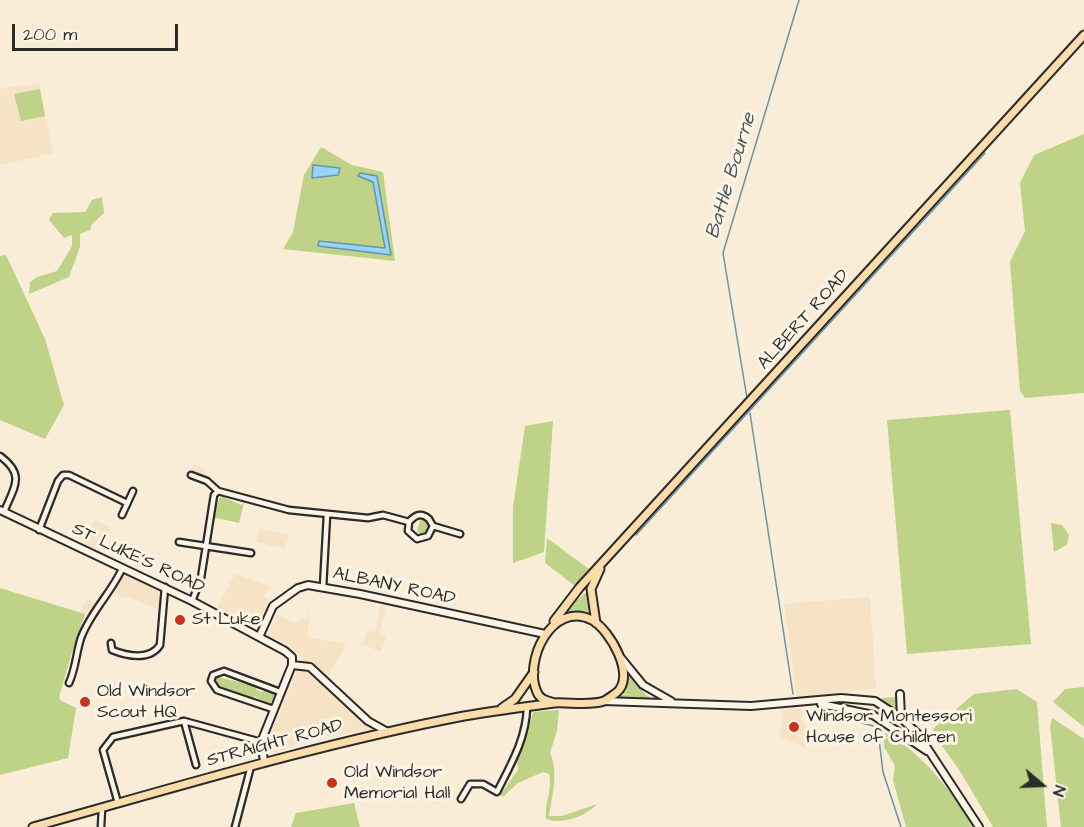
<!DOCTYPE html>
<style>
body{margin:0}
#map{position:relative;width:1084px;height:827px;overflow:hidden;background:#f9edd7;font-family:"Architects Daughter",sans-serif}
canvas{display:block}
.north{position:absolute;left:1012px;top:755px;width:60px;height:60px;-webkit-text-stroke:4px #fcf5e5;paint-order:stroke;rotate:109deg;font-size:16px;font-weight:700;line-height:24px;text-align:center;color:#2b2b2b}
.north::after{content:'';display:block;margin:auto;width:21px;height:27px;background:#2b2b2b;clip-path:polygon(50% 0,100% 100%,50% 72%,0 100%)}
.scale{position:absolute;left:12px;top:24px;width:166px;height:27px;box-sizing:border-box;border:3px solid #2b2b2b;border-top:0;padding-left:8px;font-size:18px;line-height:21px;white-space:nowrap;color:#2b2b2b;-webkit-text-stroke:4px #fcf5e5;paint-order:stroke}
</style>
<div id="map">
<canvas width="1084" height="827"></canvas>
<div class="north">N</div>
<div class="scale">200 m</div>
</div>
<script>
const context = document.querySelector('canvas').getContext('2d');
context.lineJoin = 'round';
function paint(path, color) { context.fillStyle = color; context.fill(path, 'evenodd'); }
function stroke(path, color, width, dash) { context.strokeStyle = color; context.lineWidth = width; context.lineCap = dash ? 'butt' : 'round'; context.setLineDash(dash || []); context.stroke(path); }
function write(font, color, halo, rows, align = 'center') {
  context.font = font + ' "Architects Daughter",sans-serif'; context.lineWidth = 6; context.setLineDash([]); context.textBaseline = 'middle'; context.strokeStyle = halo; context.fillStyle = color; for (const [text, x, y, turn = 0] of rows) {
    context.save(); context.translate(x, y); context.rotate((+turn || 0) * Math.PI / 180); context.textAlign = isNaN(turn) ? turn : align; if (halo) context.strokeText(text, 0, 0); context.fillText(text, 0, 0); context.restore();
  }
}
paint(new Path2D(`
 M39,83l14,70 -53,12v-76z
 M193,465l13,4 -1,4 14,14 -5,2 -11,-9 -2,3 -13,-3z
 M94,520l16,7 -10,23 -16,-7z
 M260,529l29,6 -4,14 -29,-7z
 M124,572h5v4l26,10 5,11 -1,13 -30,-13 -6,1 -8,-4 -1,-3z
 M235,574l35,12 -6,10 10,7 -17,25 -40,-20z
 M870,597l6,91 -79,9 -13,-93z
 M86,599l14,6 -8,12 -11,-4z
 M381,605l5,1 -7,28 7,3 -5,15 -19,-8 5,-13 8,1z
 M309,611l-1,26 38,7 -23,42 36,28 13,15 -71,13 -25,11 -9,-10 35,-85 -33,-23 8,-20 17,8 7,-5 5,1z
 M780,709h26l-5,9 8,12 -4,18 -26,-12 4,-24z`), '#f6e3c6');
paint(new Path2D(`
 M40,89l5,27 -24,5 -7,-27z
 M1084,134v259l-59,5 -5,-7 -10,-129 15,-31 -5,-48 14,-28z
 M321,147l31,18 31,7 12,89 -112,-12 10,-17 11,-57z
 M102,197l2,16 -12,11 -2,6 -10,4v13l-11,30 -40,17 1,-12 7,-5 20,-6 15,-25v-11l-8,3 -15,-18 4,-7 32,-1 7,-12z
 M6,255l39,84 19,66 -19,34 -45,-19v-164z
 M1010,410l21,234 -124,10 -20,-234z
 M553,421l-9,131 -31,11v-56l12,-81z
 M224,495l1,3 17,7 3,-6 -6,24 -23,-5 -3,3 6,-23z
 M421,516l9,4 -1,9 -5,7 -7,-4z
 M1051,523l11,2 7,10 -2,10 -13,7z
 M547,538l42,31 -14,17 -30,-23z
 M0,588l85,26 -8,23 4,2 -8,10 -14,48 1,3 16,8 -8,50 -68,17z
 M585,593h3l2,24 -25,-1 2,-6z
 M630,676l16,19 4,2 -1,2 -32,-1 2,-3h15l-13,-1z
 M217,677l40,9 -1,4 6,2 5,-2 6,2 2,4 -6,9 -15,-9v5l-36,-13 -4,-5z
 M1084,687v40l-31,-25 12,-13z
 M1017,689l20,13 10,125h-54l-33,-56 -25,-35 -2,-7 41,-35z
 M896,697l1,15 -16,-11 1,-3z
 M559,710l-2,21 -7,22c9,20 2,42 -1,63h13l35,-12c-10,12 -35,21 -51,15 -2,-15 7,-30 3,-45l-6,-2 -25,11 -15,14 -3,-2 18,-25 -1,-14 11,-24 5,-20z
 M1052,718l32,21v88h-23l-11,-101z
 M884,732c40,22 65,57 90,95h-68l-13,-47 2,-14 -11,-19z
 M354,803l6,24h-69l5,-14z`), '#bed388');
const water = new Path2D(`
 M313,165l27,3 -2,7 -26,3z
 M360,173l17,3 14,79 -73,-9 1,-5 66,7 -12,-66 -15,-6z`);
paint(water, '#95d6f7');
stroke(water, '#6b92a5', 1.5);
stroke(new Path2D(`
 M747,398l-24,-145 76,-253
 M750,413l43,281
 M636,535l349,-382
 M809,713h20l44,13 5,5 5,41 18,55`), '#6b92a5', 1.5);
const street = new Path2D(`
 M0,456c26,19 14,31 4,56
 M191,475l16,6 11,10
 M122,515l11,-24
 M433,526l27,8
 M39,530l19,-49 5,-6h6l58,28
 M179,542l72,11
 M323,587l4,-72
 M192,601l9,-23 13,-83 4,-4 71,19 79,8 15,-3 26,7 -1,9 9,8 11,-3 5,-10 -4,-7c-8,-7 -14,-4 -20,3
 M111,643l1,7c15,6 38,11 48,-5l5,-58
 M69,683c7,-15 7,-30 12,-45 9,-25 30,-45 41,-69
 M273,709l-56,-19 -6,-9 2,-6 11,-4 56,21
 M184,721l12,44
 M461,799l9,-15h13l14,8c14,-28 29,-53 30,-84
 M118,803l-15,-53 10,-13 71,-16 77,21
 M101,827l1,-19
 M235,827l16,-61`);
const secondary = new Path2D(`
 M0,510l192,91 93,50 7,6v8l-31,77 3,19
 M260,635l13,-29 25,-18 10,-3 52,9 185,40
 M621,658l22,27 28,16
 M292,665l18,2 58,54 18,10
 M900,694l1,24
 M604,701l147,5 90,-8 34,3 26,17 17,16 61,93
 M821,704l52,11 54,36`);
const primary = new Path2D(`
 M554,621l26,-34 504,-552
 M596,623l-5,-34 9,-20
 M502,708l13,-9 19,-27
 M33,827c144,-40 285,-83 431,-111 30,-5 60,-9 90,-13 15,-1 36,3 50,-2 4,-2 9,-6 12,-8 21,-16 -6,-63 -24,-73 -40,-20 -69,41 -55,72 3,8 11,9 18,11`);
stroke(street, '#2b2b2b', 9);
stroke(secondary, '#2b2b2b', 10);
stroke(primary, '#2b2b2b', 11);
stroke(street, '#fcf5e5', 4.5);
stroke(secondary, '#fcf5e5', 6);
stroke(primary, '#fddcac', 7);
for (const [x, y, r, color] of [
 [180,620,6,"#c8321e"],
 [85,702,6,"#c8321e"],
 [794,727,6,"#c8321e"],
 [332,783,6,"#c8321e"]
]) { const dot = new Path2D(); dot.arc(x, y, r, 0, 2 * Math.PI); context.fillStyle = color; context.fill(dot); stroke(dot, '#fcf5e5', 2); }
write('18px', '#2b2b2b', '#fcf5e5', [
 ["ALBERT ROAD",804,320,-48],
 ["ST LUKE'S ROAD",138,559,25],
 ["ALBANY ROAD",394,587,12],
 ["STRAIGHT ROAD",275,744,-15]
]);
write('18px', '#2b2b2b', '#fcf5e5', [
 ["St Luke",192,620],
 ["Old Windsor",97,692],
 ["Scout HQ",97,713],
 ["Windsor Montessori",806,717],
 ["House of Children",806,738],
 ["Old Windsor",344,773],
 ["Memorial Hall",344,794]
], 'left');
write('italic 20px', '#46565e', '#fcf5e5', [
 ["Battle Bourne",732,176,-73]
]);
</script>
